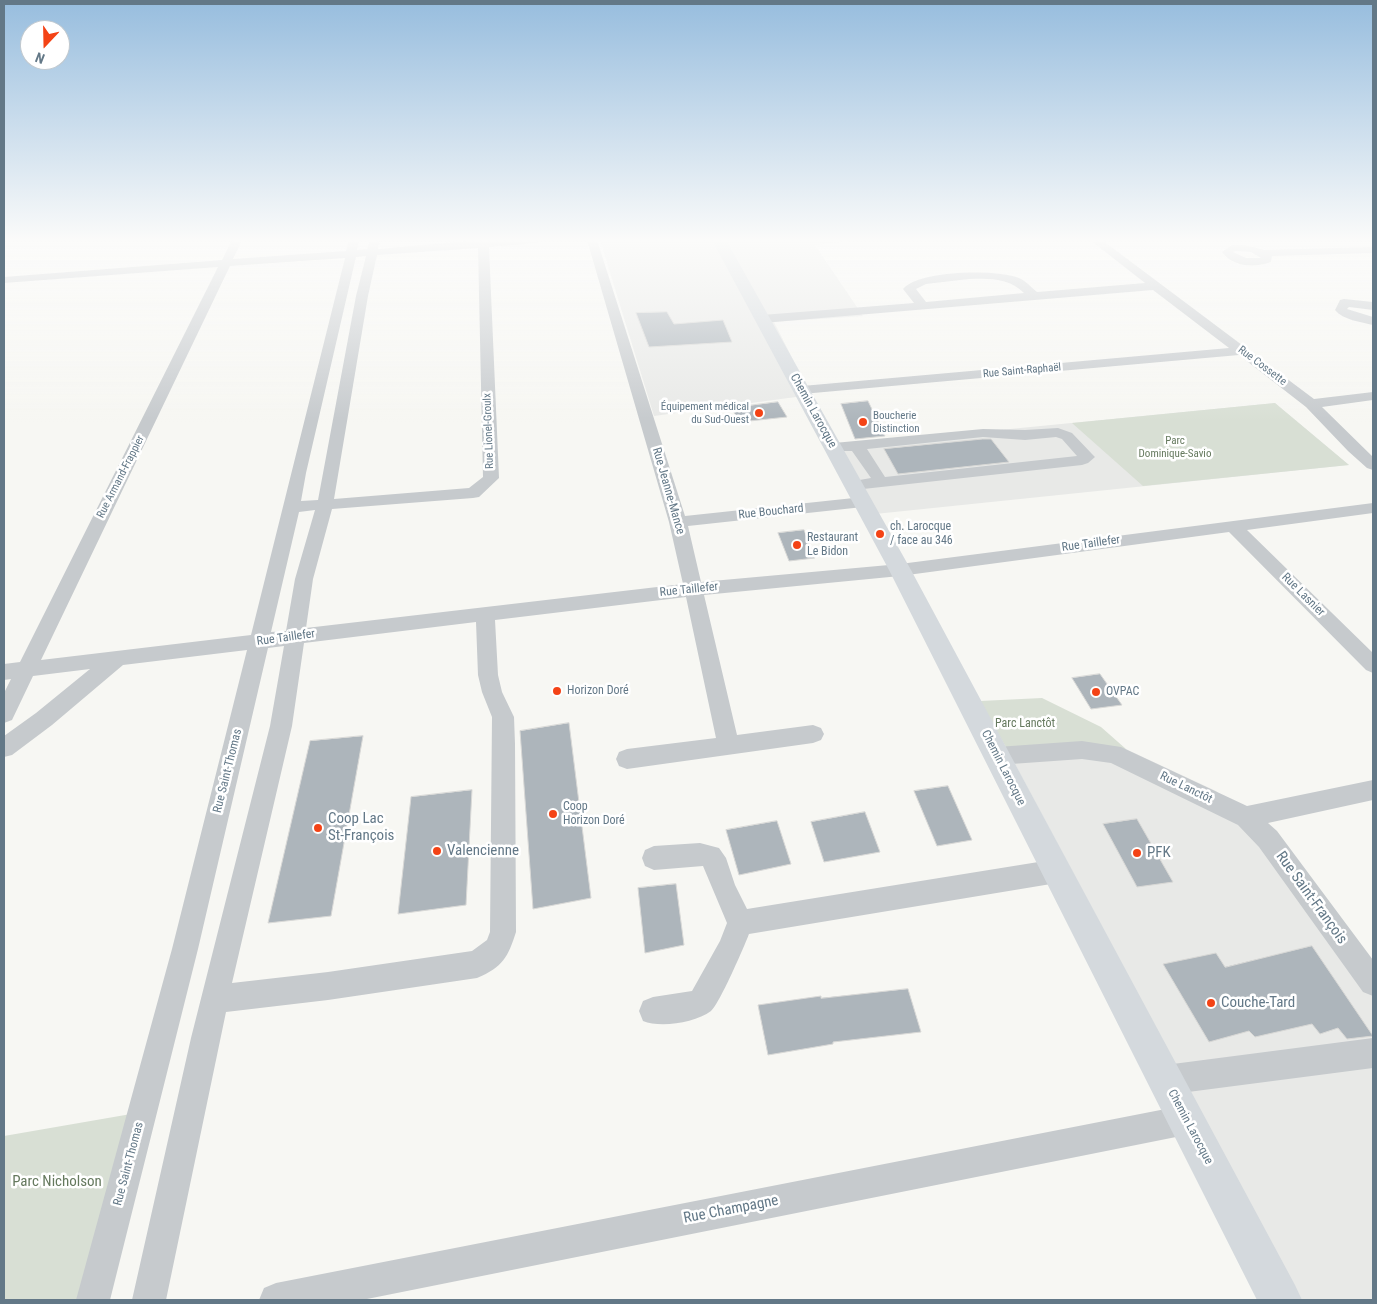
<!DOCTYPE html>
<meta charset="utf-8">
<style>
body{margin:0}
#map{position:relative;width:1377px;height:1304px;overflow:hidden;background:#f7f7f3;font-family:"Roboto Condensed",sans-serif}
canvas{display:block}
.frame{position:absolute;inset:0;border:5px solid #637887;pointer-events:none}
.north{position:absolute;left:20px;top:20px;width:50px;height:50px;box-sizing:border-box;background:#fff;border:1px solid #c1c9cf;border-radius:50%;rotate:201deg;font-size:14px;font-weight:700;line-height:20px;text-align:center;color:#637887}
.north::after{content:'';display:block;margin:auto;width:18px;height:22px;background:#f44316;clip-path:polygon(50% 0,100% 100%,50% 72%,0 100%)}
</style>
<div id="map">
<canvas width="1377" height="1304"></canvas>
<div class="frame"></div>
<div class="north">N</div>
</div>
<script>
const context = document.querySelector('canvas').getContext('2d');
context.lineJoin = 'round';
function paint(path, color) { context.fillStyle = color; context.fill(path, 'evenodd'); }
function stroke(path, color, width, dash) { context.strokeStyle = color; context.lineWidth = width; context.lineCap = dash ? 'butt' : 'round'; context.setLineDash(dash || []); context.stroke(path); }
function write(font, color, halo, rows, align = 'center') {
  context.font = font + ' "Roboto Condensed",sans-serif'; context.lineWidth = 5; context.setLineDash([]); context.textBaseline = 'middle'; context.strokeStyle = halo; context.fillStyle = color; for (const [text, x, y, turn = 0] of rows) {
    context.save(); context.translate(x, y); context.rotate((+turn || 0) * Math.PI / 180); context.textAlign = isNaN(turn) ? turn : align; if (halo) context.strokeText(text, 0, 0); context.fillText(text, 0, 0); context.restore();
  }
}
paint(new Path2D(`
 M600,240h256l-41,5 48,71 -89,6 37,73 -157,21z
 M1275,403l74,62 -474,49 -38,-68z
 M1126,749l90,42 30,26 22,22 105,143v318h-72l-293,-549z`), '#e8e9e7');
paint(new Path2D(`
 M1275,403l74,62 -206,21 -71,-63z
 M1042,698l59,29 25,22 -118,2 -28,-50z
 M131,1114l-50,186h-77v-164z`), '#d8dfd4');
const building = new Path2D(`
 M667,312l7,12 49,-4 9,22 -83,5 -13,-34z
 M868,401l17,35 -30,3 -14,-35z
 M778,402l9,15 -47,5 -9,-14z
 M983,439h8l18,23 -111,12 -14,-25z
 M804,530l11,28 -26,3 -11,-28z
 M1100,674l22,31 -31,4 -19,-31z
 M569,723l22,175 -58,11 -13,-178z
 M363,736l-32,180 -63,7 42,-182z
 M948,786l24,54 -35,6 -23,-55z
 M472,790l-6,115 -68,9 13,-117z
 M865,812l15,40 -56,10 -13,-40z
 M1137,819l36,63 -36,5 -34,-63z
 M777,821l14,43 -52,11 -13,-45z
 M676,884l8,61 -39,8 -7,-65z
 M1312,946l61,90 -26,3 -9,-11 -18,6 -8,-10 -57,13 -6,-6 -40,11 -46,-78 53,-11 9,14z
 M908,989l13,43 -88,10v2l-65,11 -10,-50 63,-9v2z`);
paint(building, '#adb5bb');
stroke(building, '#d8d8d6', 1);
paint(new Path2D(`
 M232,240h10l-9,19 113,-8 3,-11h10l-2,10 10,-1 3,-9h10l-2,9 100,-9h63l-5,3 -47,4 10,231 -20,19 -6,1 -141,11 -19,70 -7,49 377,-44 -14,-62 -82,-282h10l88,276 178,-19 6,1 2,4 -2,4 -6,1 -175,19 13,56 199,-18 473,-61v10l-126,17 126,123v20l-7,-3 -137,-138 -329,44 -196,19 33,140 76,-10 8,3 3,6 -3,6 -8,3 -186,26 -8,-3 -3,-7 3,-7 8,-3 89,-11 -30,-141 -191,23 3,55 4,17 12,25 1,27 1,188c-8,25 -13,35 -39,46l-149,22 -102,12 -60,288h-34l59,-262 79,-312 14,-80 -16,2 -70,301 -88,351h-34l96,-351 75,-299 -124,15 -71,60 -40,30 -8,2v-21l32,-23 54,-44 -57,7 -21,44 -8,3v-30l7,-14 -7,1v-16l16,-2 198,-395 -214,16v-6l218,-17zM478,248l5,229 -14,11 -135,11 34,-203 9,-41zM366,256l-10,40 -38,204 -17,1 5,-28 50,-216zM345,258l-94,377 -210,25 189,-394zM315,510l-20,69 -9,52 -15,1 28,-120zM476,622l2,53 4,17 10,25 -2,215 -3,8 -15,11 -144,21 -96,11 60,-257 12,-83z
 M1090,240h12l212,159 59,-7v8l-51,7 51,50v13l-6,-2 -19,-17 -42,-44 -67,-52 -437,39 -7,-4 7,-4 427,-38 -76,-58 -391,33 -6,-4 6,-4 152,-12 -11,-14c15,-19 94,-20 116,-11 7,3 12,9 18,14l108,-9zM969,279c21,-1 40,-1 55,14l-98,9 -10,-13 10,-5z
 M1232,245h13l19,5 109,-3v6l-101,3 -1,6c-17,6 -38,5 -49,-10zM1236,251l15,1 10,6h-15l-13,-6z
 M1344,299l29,3v8l-24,-3 -2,2 26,8v8c-12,-3 -30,-5 -38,-15l5,-10z
 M1058,428l14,5 20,21 3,3 -7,6 -6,2 -228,25 -6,-2 -2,-3 2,-3 23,-4 -19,-27h-23l-3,-3 3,-3 5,-2 149,-14 42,1zM983,437l42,3 31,-3 6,2 15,17 -192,21 -18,-28z
 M1082,741l39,6 126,59 126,-26v20l-105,23 9,8 96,129v36l-10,-4 -104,-145 -21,-22 -127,-62 -29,-4 -85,6 -8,-2 -3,-7 3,-7 8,-2z
 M700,843l19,5 7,10 9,27 12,24 310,-50 9,4 4,8 -4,8 -9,4 -308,51c-5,13 -30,71 -38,77 -16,12 -51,17 -68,10l-4,-10 4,-10 10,-4 39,-6 28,-50 7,-18 -24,-57 -49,4 -9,-4 -3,-8 3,-8 9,-4z
 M1373,1038v30l-208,27 -11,-4 -4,-11 4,-11 11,-4z
 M1186,1105l11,4 4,11 -4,11 -11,4 -824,165h-103l5,-12 12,-5z`), '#c6cacd');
paint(new Path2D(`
 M712,240h14l185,330 384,715 7,15h-45l-368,-730z`), '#d4d9dd');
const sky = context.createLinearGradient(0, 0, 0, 422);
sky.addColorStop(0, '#97bdde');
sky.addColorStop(0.57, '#fbfbfa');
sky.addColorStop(1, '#fbfbfa00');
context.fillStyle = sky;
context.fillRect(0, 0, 1377, 422);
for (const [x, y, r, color] of [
 [759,413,5,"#f44316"],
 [863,422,5,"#f44316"],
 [880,534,5,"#f44316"],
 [797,545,5,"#f44316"],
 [557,691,5,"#f44316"],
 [1096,692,5,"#f44316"],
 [553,814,5,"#f44316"],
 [318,828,5,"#f44316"],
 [437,851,5,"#f44316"],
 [1137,853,5,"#f44316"],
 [1211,1003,5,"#f44316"]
]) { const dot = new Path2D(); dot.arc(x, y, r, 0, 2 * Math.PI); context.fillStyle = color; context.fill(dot); stroke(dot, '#fff', 2); }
write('11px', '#637887', '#fff', [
 ["Rue Cossette",1262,366,37],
 ["Rue Saint-Raphaël",1022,371,-5],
 ["Rue Lionel-Groulx",489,431,-92],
 ["Rue Armand-Frappier",121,477,-63]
]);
write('11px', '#637887', '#fff', [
 ["Équipement médical",749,407],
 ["du Sud-Ouest",749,420],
 ["Boucherie",873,416,"left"],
 ["Distinction",873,429,"left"]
], 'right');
write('11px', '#65795e', '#fff', [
 ["Parc",1175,441],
 ["Dominique-Savio",1175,454]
]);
write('12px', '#637887', '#fff', [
 ["Chemin Larocque",813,411,61],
 ["Rue Jeanne-Mance",668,491,74],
 ["Rue Bouchard",771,512,-6],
 ["Rue Taillefer",1091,544,-8],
 ["Rue Taillefer",689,590,-6],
 ["Rue Lasnier",1303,595,45],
 ["Rue Taillefer",286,638,-8],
 ["Chemin Larocque",1003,768,63],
 ["Rue Saint-Thomas",228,771,-76],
 ["Rue Lanctôt",1186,788,26],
 ["Chemin Larocque",1190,1127,62],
 ["Rue Saint-Thomas",129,1164,-75]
]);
write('12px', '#637887', '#fff', [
 ["ch. Larocque",890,527],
 ["/ face au 346",890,541],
 ["Restaurant",807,538],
 ["Le Bidon",807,552],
 ["Horizon Doré",567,691],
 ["OVPAC",1106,692],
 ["Coop",563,807],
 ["Horizon Doré",563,821]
], 'left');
write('12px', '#65795e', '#fff', [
 ["Parc Lanctôt",1025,724]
]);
write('15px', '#637887', '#fff', [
 ["Coop Lac",328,819],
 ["St-François",328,836],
 ["Valencienne",447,851],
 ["PFK",1147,853],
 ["Couche-Tard",1221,1003]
], 'left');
write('15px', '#637887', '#fff', [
 ["Rue Saint-François",1311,898,54],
 ["Rue Champagne",731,1210,-11]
]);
write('15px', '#65795e', '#fff', [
 ["Parc Nicholson",57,1182]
]);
</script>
